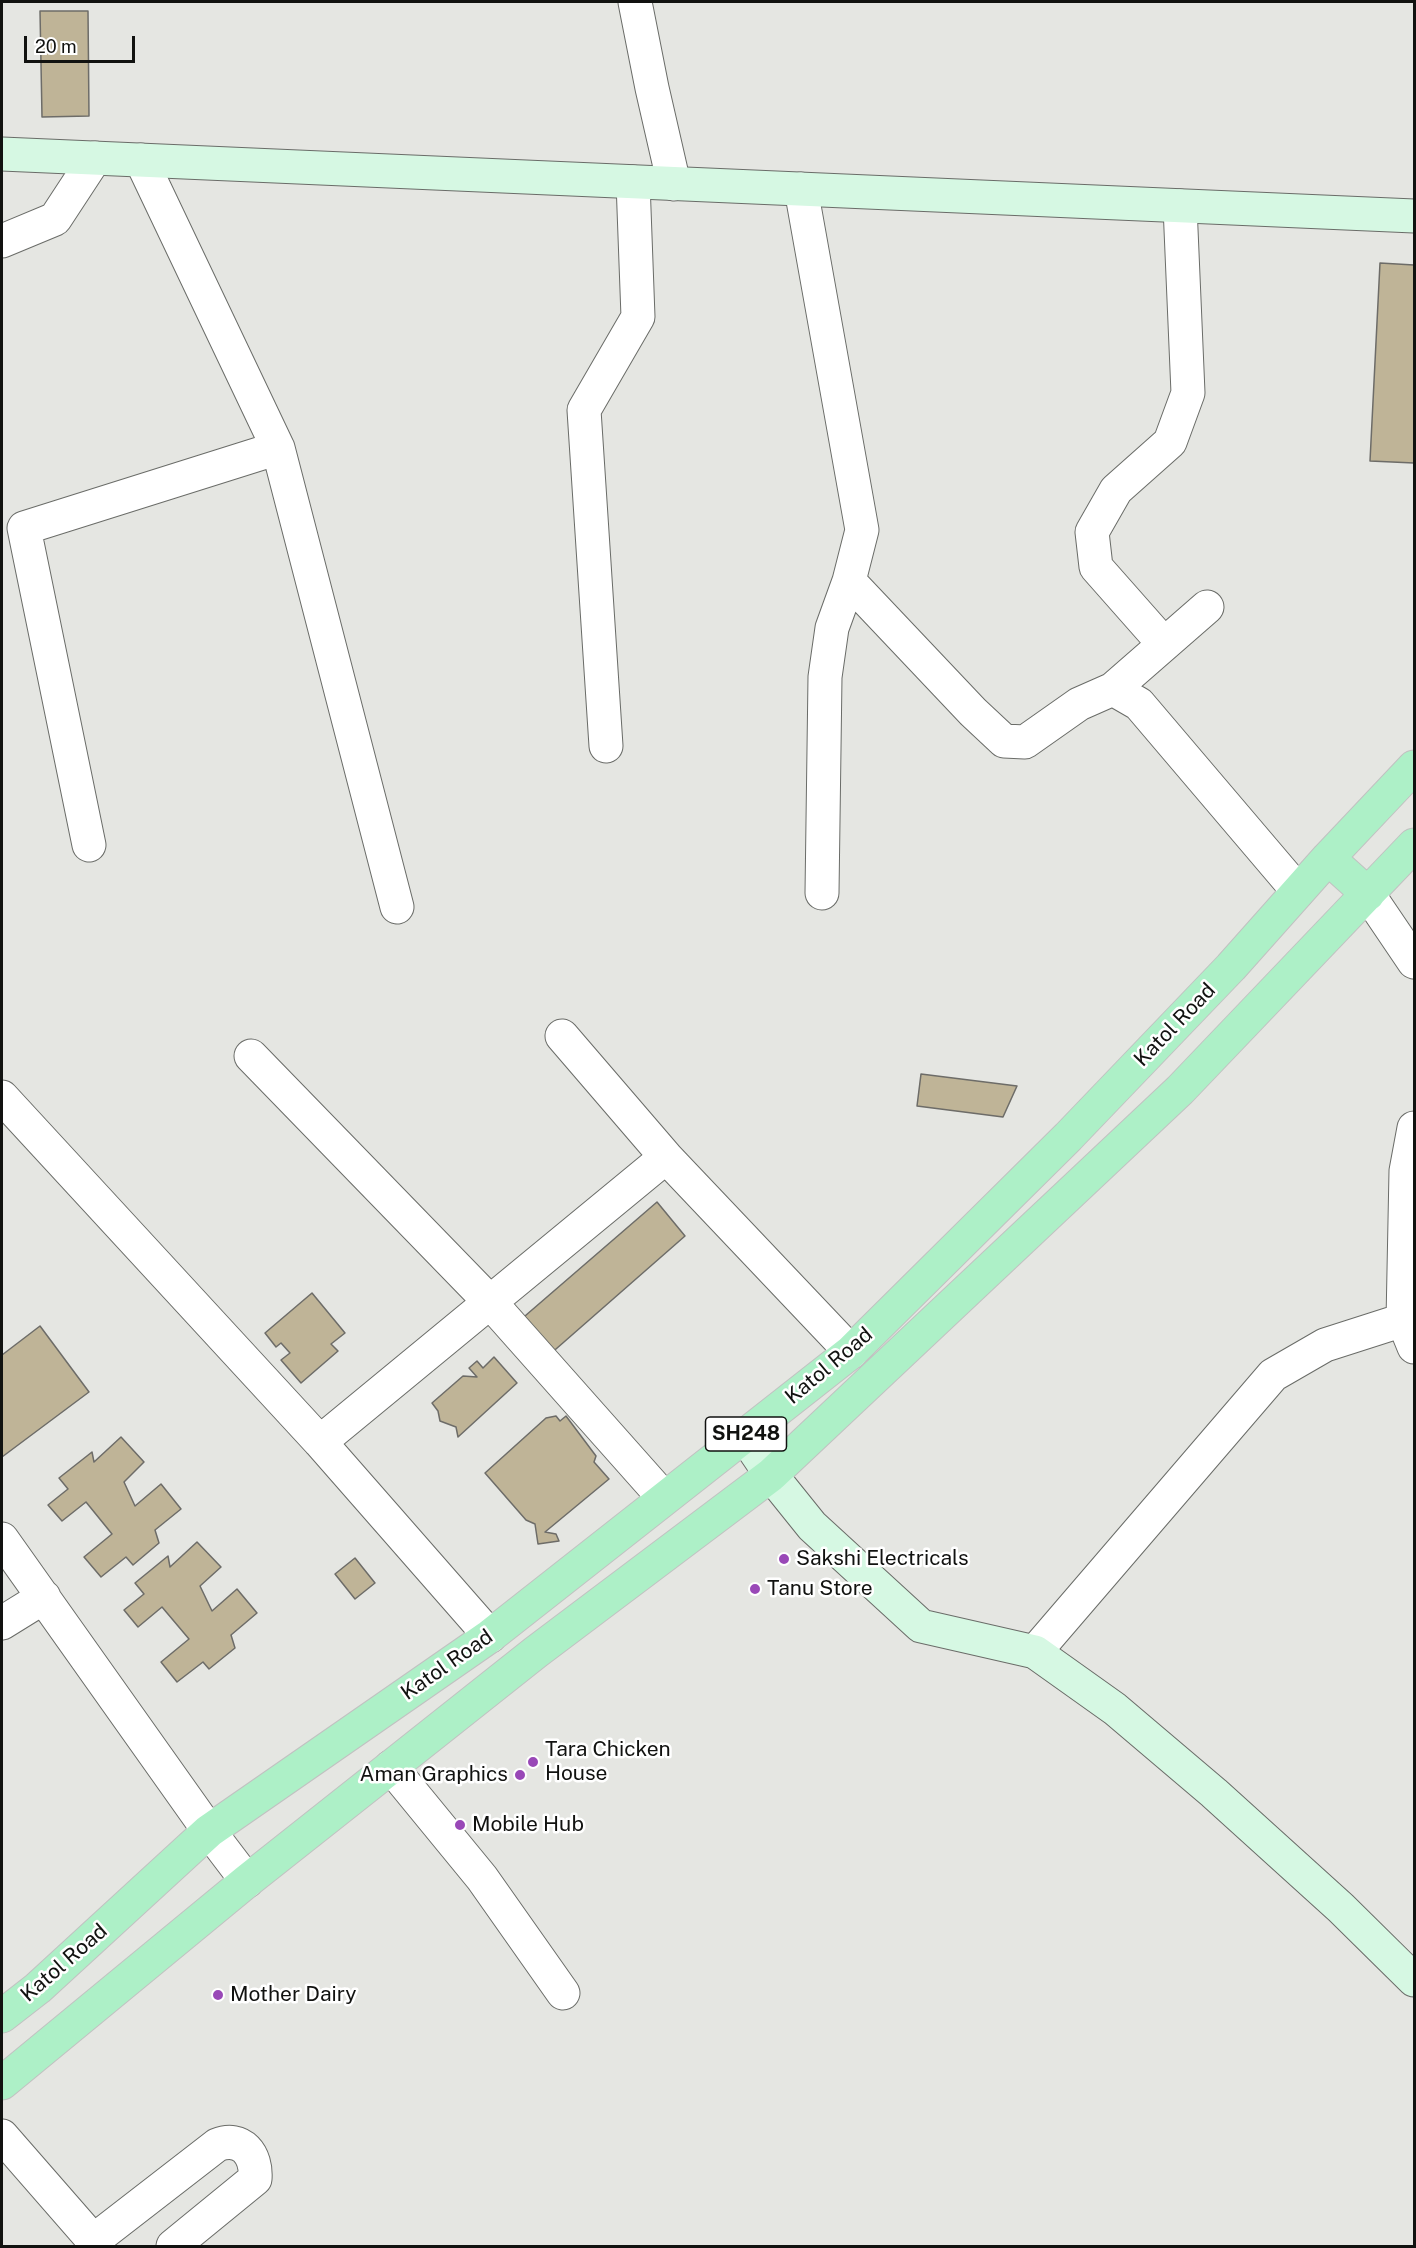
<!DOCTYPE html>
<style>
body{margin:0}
#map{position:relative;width:1416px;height:2248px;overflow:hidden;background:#e5e6e2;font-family:"Public Sans",sans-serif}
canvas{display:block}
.frame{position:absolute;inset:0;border:3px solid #111210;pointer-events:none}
.scale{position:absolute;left:24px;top:36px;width:111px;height:27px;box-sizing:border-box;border:3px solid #111210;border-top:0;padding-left:8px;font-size:18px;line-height:21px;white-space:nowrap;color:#111210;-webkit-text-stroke:4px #fff;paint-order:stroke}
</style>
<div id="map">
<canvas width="1416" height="2248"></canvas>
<div class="frame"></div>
<div class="scale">20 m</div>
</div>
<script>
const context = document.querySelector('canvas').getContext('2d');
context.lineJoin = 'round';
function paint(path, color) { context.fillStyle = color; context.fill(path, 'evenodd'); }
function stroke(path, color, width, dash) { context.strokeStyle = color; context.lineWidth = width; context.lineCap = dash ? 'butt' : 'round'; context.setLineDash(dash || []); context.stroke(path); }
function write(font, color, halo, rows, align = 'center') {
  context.font = font + ' "Public Sans",sans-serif'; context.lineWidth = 5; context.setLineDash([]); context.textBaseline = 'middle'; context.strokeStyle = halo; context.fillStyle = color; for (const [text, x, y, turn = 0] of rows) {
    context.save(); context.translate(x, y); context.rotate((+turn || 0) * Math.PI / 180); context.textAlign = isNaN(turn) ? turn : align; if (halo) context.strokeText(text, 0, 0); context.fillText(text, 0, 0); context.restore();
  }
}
const building = new Path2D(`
 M40,11h48l1,105 -47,1z
 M1380,263l34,2v198l-44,-2z
 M921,1074l96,12 -14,31 -86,-11z
 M657,1202l28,34 -137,120 -30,-34z
 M312,1293l33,40 -14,11 7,7 -37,32 -20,-23 9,-7 -9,-10 -5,4 -11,-14z
 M40,1326l49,66 -87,65v-102z
 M494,1357l23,26 -59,54 -2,-10 -16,-6 -2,-10 -6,-8 31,-27 14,1 -8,-9 8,-7 6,7z
 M556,1416l4,5 6,-5 30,40 -2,6 15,17 -64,53 11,2 3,7 -21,3 -3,-20 -9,-4 -41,-47 61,-55z
 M121,1437l23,25 -20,20 11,24 26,-22 20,25 -26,21 4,13 -26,22 -7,-8 -25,20 -17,-20 28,-23 -26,-32 -24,19 -14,-16 20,-16 -9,-11 33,-26 2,10z
 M197,1542l24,25 -21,19 12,25 25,-22 20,24 -26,22 4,13 -26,21 -6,-7 -26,20 -16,-20 28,-23 -27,-32 -24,20 -14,-17 20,-16 -9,-11 33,-27 2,11z
 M355,1558l20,25 -20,16 -20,-25z`);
paint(building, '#bfb497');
stroke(building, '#6d6c68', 1.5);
const street = new Path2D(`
 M635,2l17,86 22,96
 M801,189l61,341 -13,51 -17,47 -7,49 -3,216
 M2,241l53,-22 40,-61
 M278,448l119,459
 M849,581l124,131 31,29 21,1 54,-38 34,-15 26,15 159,187
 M1164,644l-68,-77 -4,-35 24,-42 54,-48 18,-49 -8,-187
 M1113,689l94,-82
 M606,746l-22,-336 54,-93 -5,-135
 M89,845l-65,-317 254,-80 -137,-288
 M1368,894l46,68
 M251,1056l239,246 174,196
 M2,1097l318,345 170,194
 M1414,1128l-8,43 -3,149 11,27
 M666,1157l185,195
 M320,1442l346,-285 -104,-121
 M2,1539l207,292 38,50
 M2,1623l42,-26
 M1035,1652l238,-277 52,-30 78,-25
 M391,1767l91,111 81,115
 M2,2136l96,110
 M93,2241l124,-96c25,-10 40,10 38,34l-82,67`);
const secondary = new Path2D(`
 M2,154l1412,62
 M744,1435l27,40 41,51 109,100 114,26 80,57 99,84 127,115 73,72`);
const primary = new Path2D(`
 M1328,858l40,36
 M2,2016l36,-28 171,-157 281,-195 361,-284 217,-215 163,-170 97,-109 86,-91
 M2,2083l245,-202 144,-114 145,-115 235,-177 409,-385 234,-245`);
stroke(street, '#6a6c68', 35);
stroke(secondary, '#6a6c68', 35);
stroke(primary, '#c1c1c1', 35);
stroke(street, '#fff', 33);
stroke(secondary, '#d6f8e3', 33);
stroke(primary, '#adf0c7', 33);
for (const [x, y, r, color] of [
 [784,1559,6,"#9948b7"],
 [755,1589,6,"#9948b7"],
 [533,1762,6,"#9948b7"],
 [520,1775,6,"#9948b7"],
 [460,1825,6,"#9948b7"],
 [218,1995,6,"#9948b7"]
]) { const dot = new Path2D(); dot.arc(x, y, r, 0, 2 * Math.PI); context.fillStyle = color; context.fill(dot); stroke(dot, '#fff', 2); }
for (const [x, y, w] of [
 [746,1434,81]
]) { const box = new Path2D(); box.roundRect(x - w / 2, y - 17, w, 34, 4.5); context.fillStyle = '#fff'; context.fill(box); stroke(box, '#111210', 1.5); }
write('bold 20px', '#111210', null, [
 ["SH248",746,1434]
]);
write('21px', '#111210', '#fff', [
 ["Katol Road",1175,1025,-46],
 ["Katol Road",829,1366,-40],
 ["Katol Road",447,1665,-35],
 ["Katol Road",64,1963,-41]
]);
write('21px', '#111210', '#fff', [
 ["Sakshi Electricals",796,1559],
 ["Tanu Store",767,1589],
 ["Tara Chicken",545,1750],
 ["House",545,1774],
 ["Aman Graphics",508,1775,"right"],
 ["Mobile Hub",472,1825],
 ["Mother Dairy",230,1995]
], 'left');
</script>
